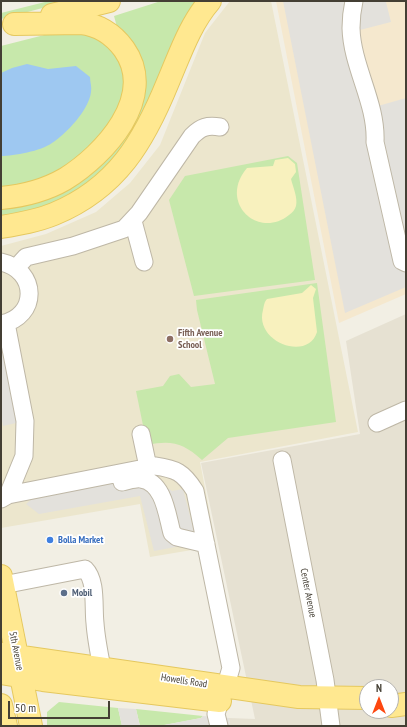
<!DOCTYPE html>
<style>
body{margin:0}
#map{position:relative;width:407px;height:727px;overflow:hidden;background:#f2efe4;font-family:"PT Sans Narrow",sans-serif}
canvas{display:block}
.frame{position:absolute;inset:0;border:2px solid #443f34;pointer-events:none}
.north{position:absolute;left:359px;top:679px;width:40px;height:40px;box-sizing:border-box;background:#fff;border:1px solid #b4b2ae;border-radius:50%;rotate:0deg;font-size:11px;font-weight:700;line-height:16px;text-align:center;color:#443f34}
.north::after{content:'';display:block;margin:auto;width:14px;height:18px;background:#fd4710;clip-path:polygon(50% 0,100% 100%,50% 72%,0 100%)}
.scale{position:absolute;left:8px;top:701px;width:102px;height:18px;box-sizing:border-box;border:2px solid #443f34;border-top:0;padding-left:5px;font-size:12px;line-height:14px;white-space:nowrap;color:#443f34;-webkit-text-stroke:3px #fff;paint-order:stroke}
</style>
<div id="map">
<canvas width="407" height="727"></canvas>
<div class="frame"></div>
<div class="north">N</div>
<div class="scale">50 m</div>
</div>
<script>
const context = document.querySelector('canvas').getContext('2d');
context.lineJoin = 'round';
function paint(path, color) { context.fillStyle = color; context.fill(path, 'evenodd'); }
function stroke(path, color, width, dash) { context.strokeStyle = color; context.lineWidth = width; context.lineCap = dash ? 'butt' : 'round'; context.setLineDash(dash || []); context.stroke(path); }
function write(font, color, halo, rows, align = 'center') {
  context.font = font + ' "PT Sans Narrow",sans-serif'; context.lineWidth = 3.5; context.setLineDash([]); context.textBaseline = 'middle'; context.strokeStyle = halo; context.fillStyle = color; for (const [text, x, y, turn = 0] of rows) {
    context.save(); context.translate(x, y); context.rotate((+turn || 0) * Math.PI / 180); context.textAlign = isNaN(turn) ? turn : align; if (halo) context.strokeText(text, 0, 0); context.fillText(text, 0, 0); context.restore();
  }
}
paint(new Path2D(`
 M406,314v412h-176l-1,-8 26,1 -54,-256 159,-29 -14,-93zM367,687h24v24h-24z`), '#e6e1d2');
paint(new Path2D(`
 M276,1h130v293l-67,29z`), '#f5e8ce');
paint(new Path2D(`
 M230,1h41l87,431 -158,30 16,84 -66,11 -10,-53 -139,24v-282l45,-12 50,-22 34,-29 30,-38 45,-112z`), '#ece6cd');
paint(new Path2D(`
 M49,1h20l-68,18v-6z
 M161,1h44l-57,110 -39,60 -55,34 -53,14v-12l34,-4 104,-94 -25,-93z
 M60,31l33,3 22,16 12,21 -10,49 -47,51 -69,23v-148z
 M288,156l9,7 18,117 -121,16 -25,-96 16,-24z
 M317,283l19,139 -108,16 -26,22c-19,-17 -30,-20 -55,-15l-11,-54 27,-5 7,-10 9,-2 12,13 24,-3 -18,-74 -1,-10z
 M59,702l59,6 4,18h-75v-14z
 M136,709l67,7 -2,2 -42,8h-19z`), '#c7e8ab');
paint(new Path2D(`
 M288,158l7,6 1,8 -5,7c2,8 7,19 5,27 -1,4 -4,7 -7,9 -31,25 -71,-13 -42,-47l26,-2 2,-6z
 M311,285l5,4 -3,9 4,34c-9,30 -63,10 -54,-22 1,-4 1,-8 4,-11l35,-6z`), '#f8f1be');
paint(new Path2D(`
 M283,1h106l-3,1 5,20 -35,9 22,75 28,-8v189l-61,26z
 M1,341l24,80 -22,5 -2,-10z
 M145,473l27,18 11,-2 14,54 -43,8 -14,-55 -101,18 -13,-10 13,-11z
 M118,708l18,1 4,17h-18z
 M203,716l26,2 1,8h-71l42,-8z`), '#e3e1dc');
paint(new Path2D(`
 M27,64l21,5 28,-3 14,11c0,5 2,10 1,15 -2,18 -25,42 -39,51 -11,8 -38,13 -51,13v-83l11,-5z`), '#9ec8f1');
const minor = new Path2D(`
 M354,1c-2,9 -3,18 -3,27 1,39 26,75 24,114l27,119 4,2
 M133,221l11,41
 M1,262c37,8 38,55 0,62
 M16,268l10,-11 47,-11 51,-17 15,-16 53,-77c9,-9 15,-11 28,-9
 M377,423l29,-13
 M141,434l7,33
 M282,460l43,220 6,46
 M122,482c6,-1 13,-4 19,-3 23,3 26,36 31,54l5,4 29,7
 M8,495l147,-29c21,3 28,6 40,25l36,177 -6,20
 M1,499l7,-4 16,-39 1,-35 -19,-98
 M3,585l82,-16c12,12 8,38 10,54 1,15 4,30 7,45
 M219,726l-3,-12 4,-13`);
const major = new Path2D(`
 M52,15l57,-14
 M1,198c22,-2 45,-8 64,-19 39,-24 93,-82 59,-130 -11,-15 -25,-24 -43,-26l-67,1
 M1,227c18,-3 36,-6 53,-13 63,-26 90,-73 114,-132 12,-28 22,-58 42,-81
 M1,576l30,150
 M1,654l298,43 68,1
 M1,673l42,7 177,21
 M1,705l5,21
 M391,706l15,-2`);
stroke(minor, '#beb7a6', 19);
stroke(major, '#e5c85f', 24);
stroke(minor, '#fff', 17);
stroke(major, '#ffe890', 22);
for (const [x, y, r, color] of [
 [170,339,4,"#8d6e63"],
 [50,540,4,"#3f7fe0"],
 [64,593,4,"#5c6f8a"]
]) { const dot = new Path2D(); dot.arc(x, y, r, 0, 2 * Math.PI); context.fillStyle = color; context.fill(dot); stroke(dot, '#fff', 1.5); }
write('bold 10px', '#785e54', '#fff', [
 ["Fifth Avenue",178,333],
 ["School",178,345]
], 'left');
write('bold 10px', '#366cbe', '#fff', [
 ["Bolla Market",58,540]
], 'left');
write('bold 10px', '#4e5e75', '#fff', [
 ["Mobil",72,593]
], 'left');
write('10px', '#443f34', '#fff', [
 ["Center Avenue",308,593,79],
 ["5th Avenue",16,651,79],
 ["Howells Road",184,681,9]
]);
</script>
